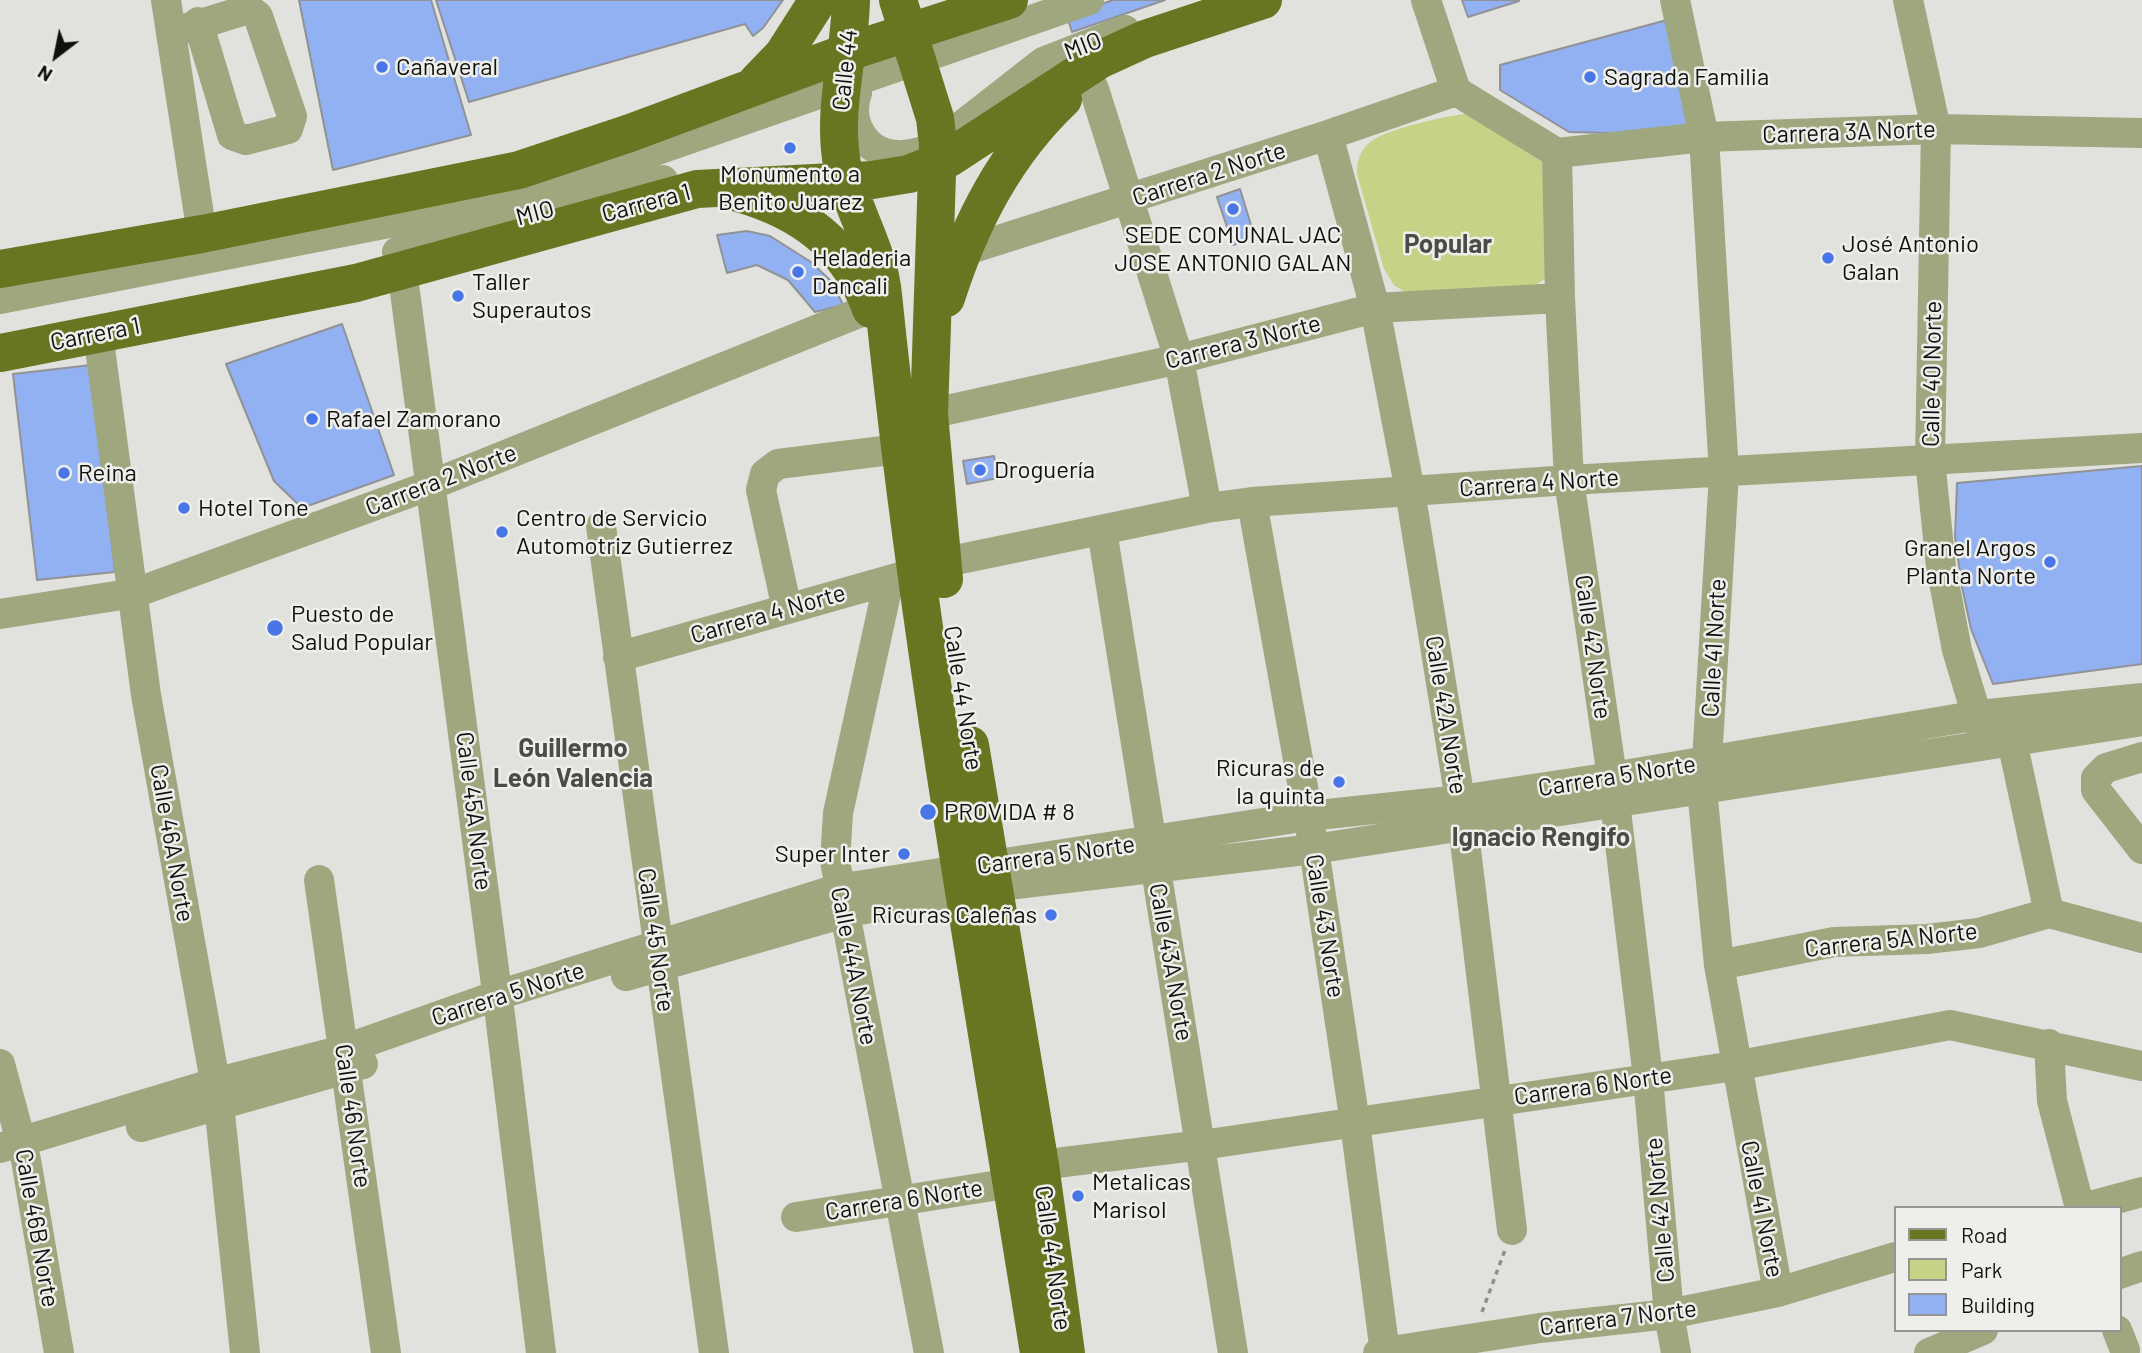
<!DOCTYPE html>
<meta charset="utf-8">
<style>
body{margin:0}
#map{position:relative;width:2142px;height:1353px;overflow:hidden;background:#e1e2de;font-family:Barlow,sans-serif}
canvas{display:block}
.legend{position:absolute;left:1894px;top:1206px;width:228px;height:126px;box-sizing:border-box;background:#eeefeb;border:2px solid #959693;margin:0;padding:9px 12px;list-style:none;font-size:21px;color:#10110f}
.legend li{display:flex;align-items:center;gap:14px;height:35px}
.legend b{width:35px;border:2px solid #959693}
.north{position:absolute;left:21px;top:21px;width:70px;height:70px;-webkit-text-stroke:5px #eeefeb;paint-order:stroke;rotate:212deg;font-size:19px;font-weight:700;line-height:28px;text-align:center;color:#10110f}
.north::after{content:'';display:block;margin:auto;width:24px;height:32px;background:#10110f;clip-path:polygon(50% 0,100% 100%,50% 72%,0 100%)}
</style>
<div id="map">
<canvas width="2142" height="1353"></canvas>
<ul class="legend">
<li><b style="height:9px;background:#697521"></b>Road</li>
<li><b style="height:19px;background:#c5d386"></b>Park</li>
<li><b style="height:19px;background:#92b1f3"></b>Building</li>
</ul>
<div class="north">N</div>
</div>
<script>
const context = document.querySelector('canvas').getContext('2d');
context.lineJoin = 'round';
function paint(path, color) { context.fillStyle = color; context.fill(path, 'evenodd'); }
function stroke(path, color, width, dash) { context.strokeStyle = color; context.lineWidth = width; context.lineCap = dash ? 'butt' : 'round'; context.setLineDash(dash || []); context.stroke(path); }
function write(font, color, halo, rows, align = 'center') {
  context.font = font + ' Barlow,sans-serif'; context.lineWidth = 5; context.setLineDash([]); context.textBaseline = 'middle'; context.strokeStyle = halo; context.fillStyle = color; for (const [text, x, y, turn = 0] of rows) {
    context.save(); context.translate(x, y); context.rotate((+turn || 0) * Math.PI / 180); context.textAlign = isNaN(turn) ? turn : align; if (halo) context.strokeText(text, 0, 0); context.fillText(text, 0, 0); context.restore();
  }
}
paint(new Path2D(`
 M1465,114l7,1 69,36 16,108 -7,16 -14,10 -131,7 -11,-7 -10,-16 -27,-95c0,-12 2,-22 12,-31 13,-13 76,-27 96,-29z`), '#c5d386');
const building = new Path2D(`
 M299,0h132l40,135 -138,35z
 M436,0h347l-20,28 -10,8 -8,-12 -276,78z
 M1113,0h52l-93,32 -5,-16z
 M1462,0h57v1l-51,16z
 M1667,20l26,115 -124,-3 -69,-42v-25z
 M1240,189l15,49 -22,7 -16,-48z
 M747,231l23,5 41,26 21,20 11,23 -28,7 -27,-32 -31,-15 -30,8 -10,-38z
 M342,324l52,151 -92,33 -28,-27 -48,-117z
 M91,365l24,207 -78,8 -24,-206z
 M994,456l4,22 -31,6 -4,-23z
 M2142,466v198l-149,20 -22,-55 -9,-42 -7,-50 2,-54z`);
paint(building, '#92b1f3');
stroke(building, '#919296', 2);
stroke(new Path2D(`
 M1482,1312l23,-62`), '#8e8f8b', 3.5, [5, 5]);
stroke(new Path2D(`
 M166,0l5,33
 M1426,0l30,91 101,62
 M1675,0l29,137 20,336 -17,288 -5,28 17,176 59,327
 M1908,0l28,129 -6,331 11,107 16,83 25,83
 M198,22l34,113 14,5 42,-11 4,-13 -34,-100 -9,-7 -78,24 31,201
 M1087,76l7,13 85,270 28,149
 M857,93c-10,28 7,60 39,62 9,1 19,-2 28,-4
 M1328,135l47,173 35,183 50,309 52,430
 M923,151l15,-7 105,-82 82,-32
 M1557,153l3,145 9,182 43,297 36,301 21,236 7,39
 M1557,153l147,-16 232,-8 206,4
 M397,252l266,-72
 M961,252l367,-117 128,-44
 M402,269l98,746 41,338
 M0,299l522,-102 567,-197
 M98,333l48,362 73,409 26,249
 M929,414l250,-55 196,-51 185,-10
 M1252,502l62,347 41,274 30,230
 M601,526l113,827
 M1102,530l131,823
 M941,563l266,-55 45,-6 317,-22 573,-32
 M889,580l-51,233 -3,48 94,492
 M787,609l-26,-119 4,-16 13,-10 121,-15
 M0,614l135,-21 296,-108 440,-177
 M618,657l286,-81
 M2012,741l37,172
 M2142,757l-36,11 -10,10v12l46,59
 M319,880l67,473
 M1719,965l115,-23 93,-3 52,-6 70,-20 93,25
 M626,976l218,-63 121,-23 349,-41 828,-128
 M2049,1044l3,57 28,107
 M0,1064l26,96 33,193
 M141,1127l222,-63
 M0,1148l214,-65 129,-33 155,-55 339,-106 471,-73 152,-16 152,-23 367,-62 163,-17
 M1040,1165l162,-20 533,-79 215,-41 192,41
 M2083,1208l59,-16
 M796,1217l216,-34
 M2119,1274l23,-8
 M2117,1330l8,20
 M1378,1353l162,-25 129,-14 109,-22 117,-35
 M1929,1353l54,-23`), '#9fa77f', 30);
stroke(new Path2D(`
 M851,0c-1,55 -19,109 -9,164 9,45 37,85 41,131 36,355 100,706 156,1058
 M898,0l37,118 3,26 -9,270 15,165
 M757,82l26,-27 35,-55
 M738,193c64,18 110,52 133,116
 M0,269l202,-35 317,-64 111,-37 218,-81 161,-52
 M946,298c24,-75 59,-144 117,-199
 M0,353l356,-70 341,-94 175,-9 37,-6 40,-16 150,-98 46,-21 118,-39
 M970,745l70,420 26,188`), '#697521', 38);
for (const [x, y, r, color] of [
 [382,67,7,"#4875e7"],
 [1590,77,7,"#4875e7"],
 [790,148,7,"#4875e7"],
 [1233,209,7,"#4875e7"],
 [1828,258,7,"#4875e7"],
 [798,272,7,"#4875e7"],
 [458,296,7,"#4875e7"],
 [312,419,7,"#4875e7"],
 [980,470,7,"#4875e7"],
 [64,473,7,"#4875e7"],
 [184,508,7,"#4875e7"],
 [502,532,7,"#4875e7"],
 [2050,562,7,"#4875e7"],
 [275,628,9,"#4875e7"],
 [1339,782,7,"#4875e7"],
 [928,812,9,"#4875e7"],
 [904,854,7,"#4875e7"],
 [1051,915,7,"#4875e7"],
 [1078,1196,7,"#4875e7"]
]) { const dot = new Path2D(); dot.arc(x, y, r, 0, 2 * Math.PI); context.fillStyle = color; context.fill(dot); stroke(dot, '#eeefeb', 2.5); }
write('24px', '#10110f', '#eeefeb', [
 ["MIO",1083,46,-21],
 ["Calle 44",845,70,-84],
 ["Carrera 3A Norte",1849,132,-2],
 ["Carrera 2 Norte",1209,174,-18],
 ["Carrera 1",646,203,-15],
 ["MIO",535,213,-15],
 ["Carrera 1",95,334,-11],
 ["Carrera 3 Norte",1243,342,-14],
 ["Calle 40 Norte",1932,374,-89],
 ["Carrera 2 Norte",441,480,-21],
 ["Carrera 4 Norte",1539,483,-4],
 ["Carrera 4 Norte",768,614,-16],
 ["Calle 42 Norte",1593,647,82],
 ["Calle 41 Norte",1714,648,-87],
 ["Calle 44 Norte",963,698,81],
 ["Calle 42A Norte",1446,715,81],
 ["Carrera 5 Norte",1617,776,-9],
 ["Calle 45A Norte",474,811,83],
 ["Calle 46A Norte",172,843,80],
 ["Carrera 5 Norte",1056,855,-8],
 ["Calle 43 Norte",1325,926,81],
 ["Calle 45 Norte",656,940,82],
 ["Carrera 5A Norte",1891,940,-6],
 ["Calle 43A Norte",1171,962,80],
 ["Calle 44A Norte",854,966,79],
 ["Carrera 5 Norte",508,994,-18],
 ["Carrera 6 Norte",1593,1086,-8],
 ["Calle 46 Norte",353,1116,82],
 ["Carrera 6 Norte",904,1200,-9],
 ["Calle 41 Norte",1762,1209,79],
 ["Calle 42 Norte",1660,1210,-95],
 ["Calle 46B Norte",37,1228,80],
 ["Calle 44 Norte",1053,1258,82],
 ["Carrera 7 Norte",1618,1318,-7]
]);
write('24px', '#10110f', '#eeefeb', [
 ["Cañaveral",396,67],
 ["Sagrada Familia",1604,77],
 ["Monumento a",790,174,"center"],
 ["Benito Juarez",790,202,"center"],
 ["SEDE COMUNAL JAC",1233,235,"center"],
 ["JOSE ANTONIO GALAN",1233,263,"center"],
 ["José Antonio",1842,244],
 ["Galan",1842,272],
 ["Heladeria",812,258],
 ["Dancali",812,286],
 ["Taller",472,282],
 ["Superautos",472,310],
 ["Rafael Zamorano",326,419],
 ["Droguería",994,470],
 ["Reina",78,473],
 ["Hotel Tone",198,508],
 ["Centro de Servicio",516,518],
 ["Automotriz Gutierrez",516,546],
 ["Granel Argos",2036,548,"right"],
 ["Planta Norte",2036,576,"right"],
 ["Puesto de",291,614],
 ["Salud Popular",291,642],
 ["Ricuras de",1325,768,"right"],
 ["la quinta",1325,796,"right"],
 ["PROVIDA # 8",944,812],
 ["Super Inter",890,854,"right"],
 ["Ricuras Caleñas",1037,915,"right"],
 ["Metalicas",1092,1182],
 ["Marisol",1092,1210]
], 'left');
write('bold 26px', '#4b4b48', '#eeefeb', [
 ["Popular",1448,244],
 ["Guillermo",573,748],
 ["León Valencia",573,778],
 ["Ignacio Rengifo",1541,837]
]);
</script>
